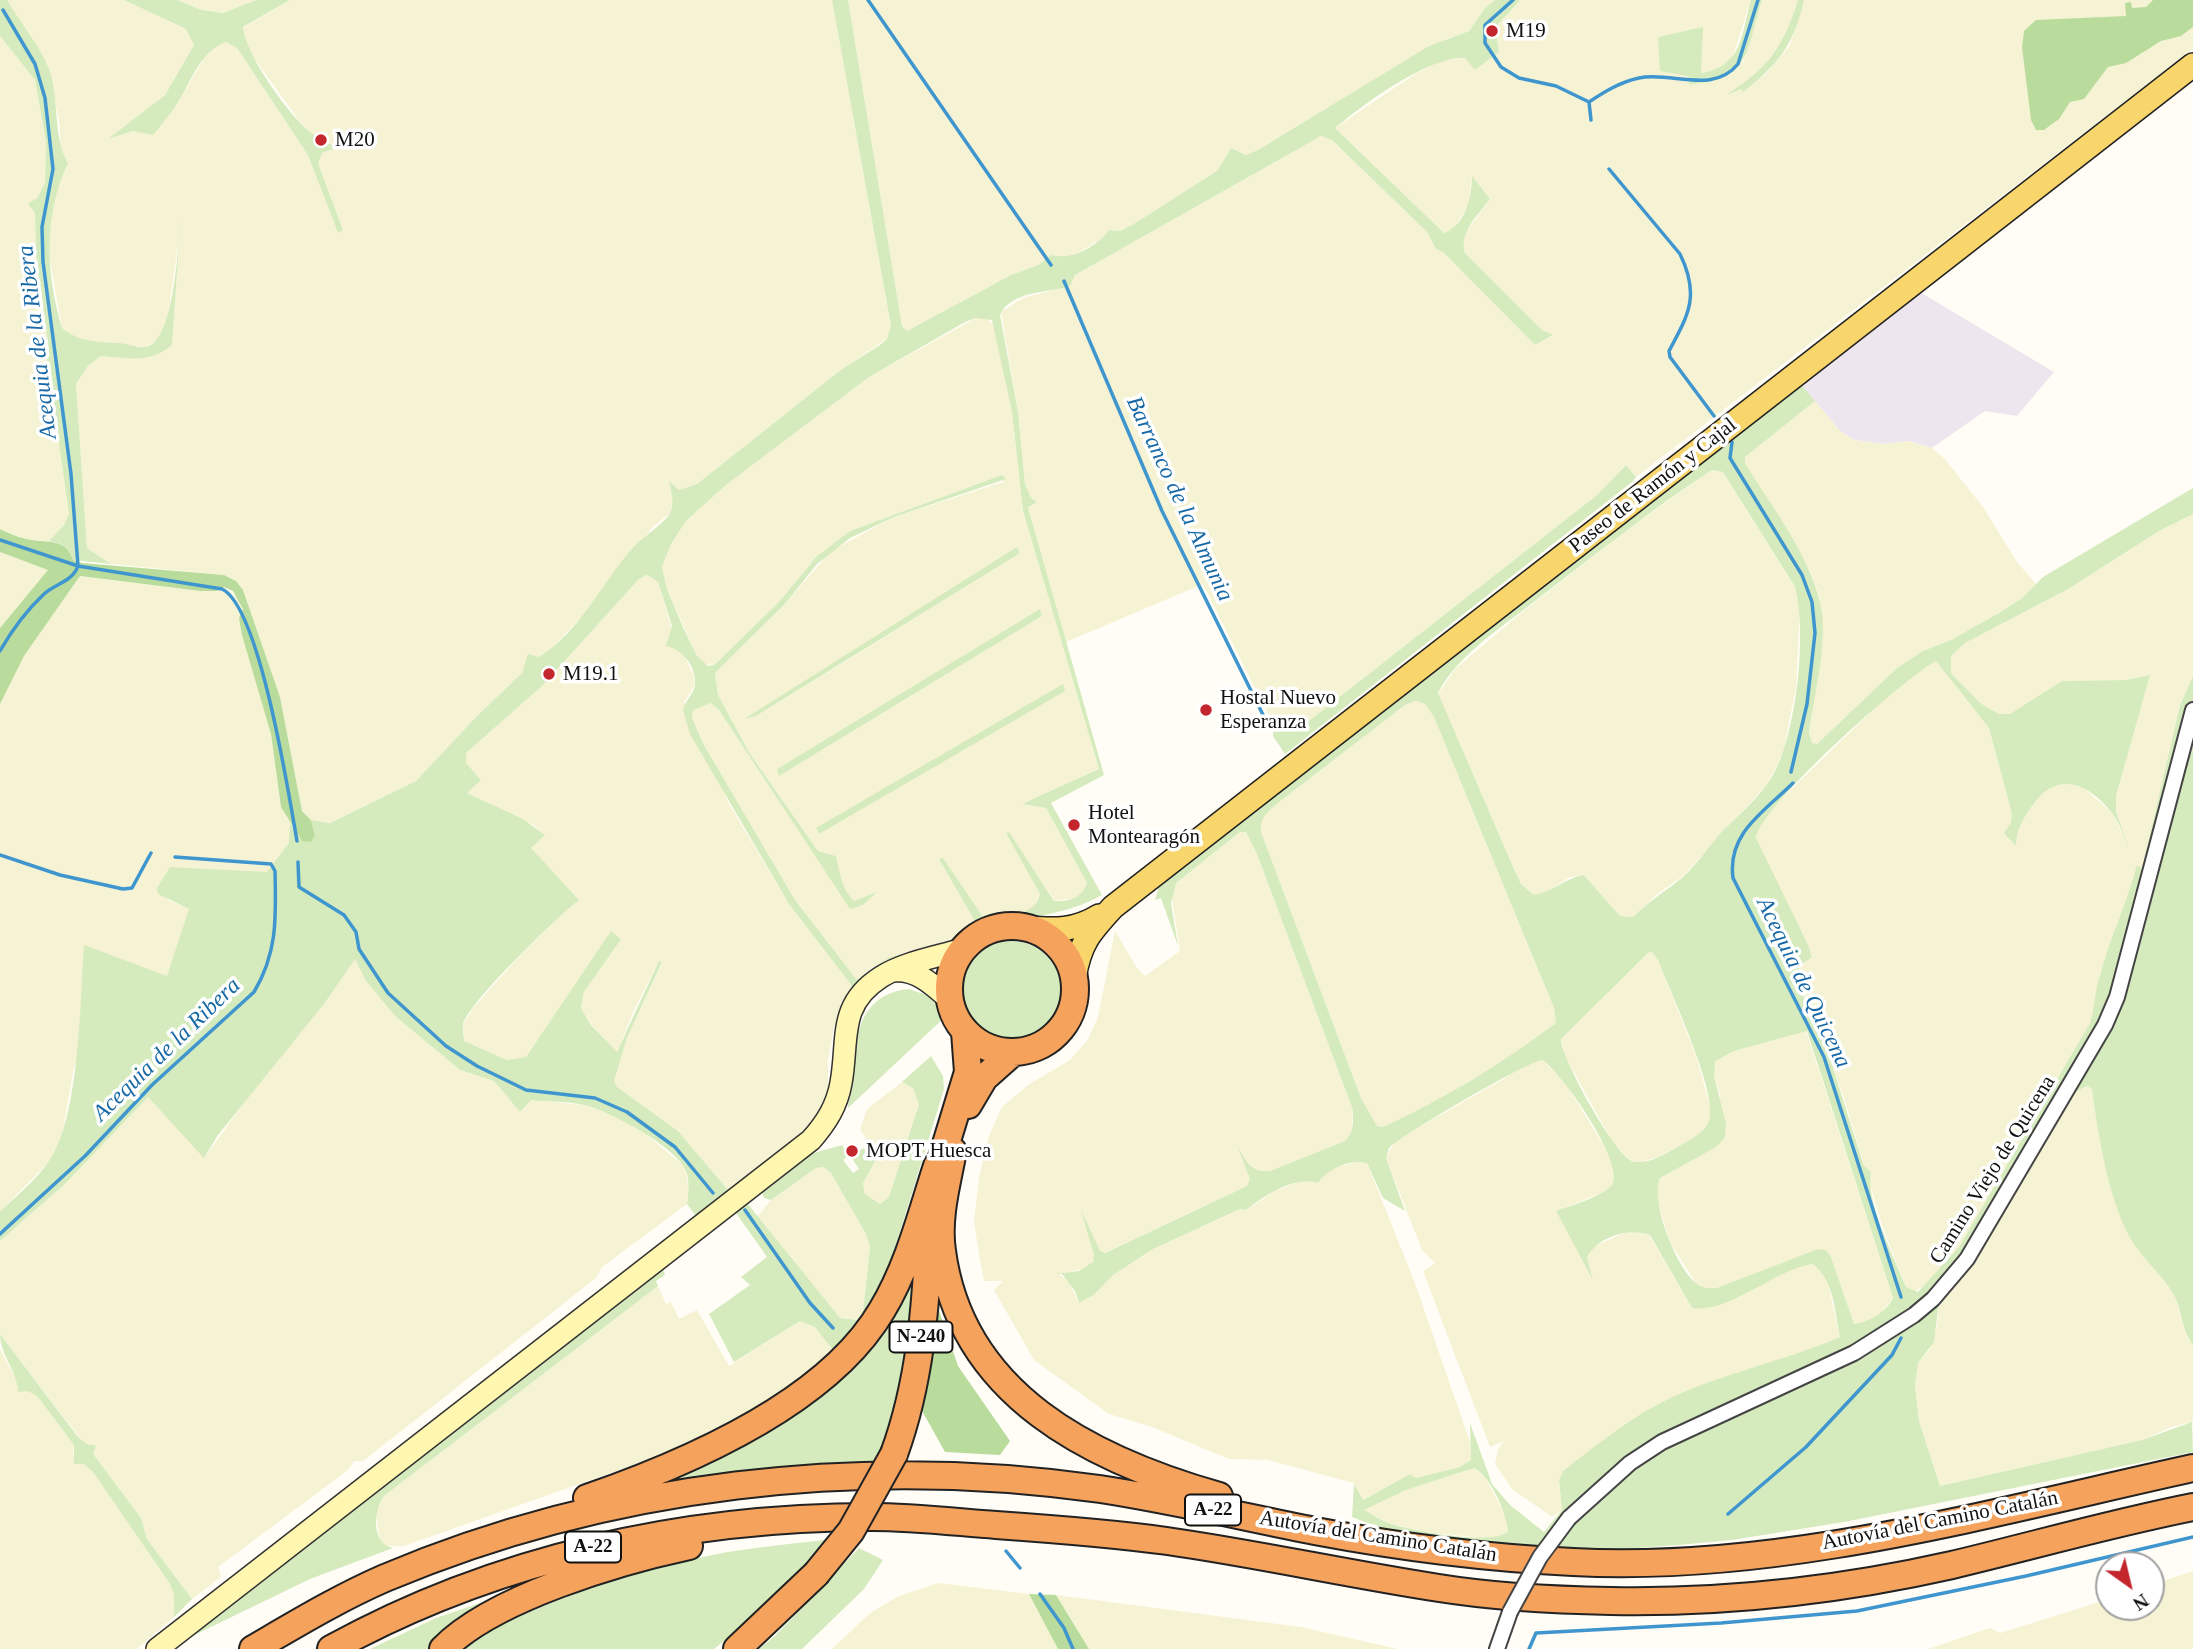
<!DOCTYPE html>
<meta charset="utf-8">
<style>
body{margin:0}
#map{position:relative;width:2193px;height:1649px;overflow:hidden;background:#fffdf5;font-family:Georgia,serif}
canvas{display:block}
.north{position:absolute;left:2095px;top:1551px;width:70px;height:70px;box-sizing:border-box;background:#fff;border:2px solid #a0a0a0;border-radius:50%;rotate:146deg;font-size:19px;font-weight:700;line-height:28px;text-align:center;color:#111}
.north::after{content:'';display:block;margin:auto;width:24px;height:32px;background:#c4262e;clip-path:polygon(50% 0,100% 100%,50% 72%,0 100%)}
</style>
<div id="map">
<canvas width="2193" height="1649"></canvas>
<div class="north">N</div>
</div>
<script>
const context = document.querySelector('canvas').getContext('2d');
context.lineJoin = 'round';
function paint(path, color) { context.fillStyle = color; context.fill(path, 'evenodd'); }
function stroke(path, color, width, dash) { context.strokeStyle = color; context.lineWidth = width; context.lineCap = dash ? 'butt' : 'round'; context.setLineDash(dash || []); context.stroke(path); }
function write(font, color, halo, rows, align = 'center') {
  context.font = font + ' Georgia,serif'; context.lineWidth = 7; context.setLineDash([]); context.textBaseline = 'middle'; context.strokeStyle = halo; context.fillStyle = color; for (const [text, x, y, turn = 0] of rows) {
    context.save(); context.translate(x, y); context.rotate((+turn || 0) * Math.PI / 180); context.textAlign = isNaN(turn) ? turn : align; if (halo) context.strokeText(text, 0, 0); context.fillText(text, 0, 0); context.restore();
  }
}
paint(new Path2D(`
 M1918,291l136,81 -37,44 -32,-5 -53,37 -24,-7 -25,3 -29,-4 -14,-9 -40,-48z`), '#eee6ef');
paint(new Path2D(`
 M0,0h124l62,29 8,16 -29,50 -54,43 22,-7h13l30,-25 28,-48 12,-12 10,-4 11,6 71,107 30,78 5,-3 -25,-67 5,-12 14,-3 -24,-13 -12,-12 -48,-66 -8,-18 -2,-11 47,-28h542l59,327 -4,12 -45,30 -145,115 -18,6 -9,-8 3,17 -3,14 -17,14 -64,82 -38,40 -12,8 -7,-1 -10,17 -46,44 -60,64 -86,42 -19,-3 -9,-9 -22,-114 -37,-107 -7,-9 -12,-6 -113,-11 -24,-16 -11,-164 12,-18 13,-10 19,1 52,-12 8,-114 -13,92 -8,16 -13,8 -52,-5 -22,-5 -10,-9 -14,-80 2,-36 7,-27 11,-22 -8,-13v-24l-12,-58 -33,-54z
 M177,0h79l-33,13 -21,-3z
 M848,0h647l-10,8 -16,23 -23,8 -54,30 -134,81 -12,5 -15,-7 -14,23 -80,51 -18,9 -10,-1 -7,8 -24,15 -16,5 -11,-3 -13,10 -27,10 -104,56 -5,-5z
 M1520,0h231l-20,62 -10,6 -33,8 1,7 54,-21 19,-62h36l-13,38 -23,31 -21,20 2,2 23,-17 24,-29 14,-45h389v49l-557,428 -10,-12 -29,30 -292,229 -16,7 -15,-5 -71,-142 -137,58 -38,-136 9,-4 -6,-3 -6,-15 -7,-72 -17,-100 22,-14 46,-12 6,-11 246,-139 11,4 95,92 9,17 7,3 92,93 17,-9 -10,-6 -77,-77 -2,-14 3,-7 24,-33 -18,-22 -4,28 -15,25 -9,3 -109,-105 80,-54 26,-13 24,-3 11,11 23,-17 -4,-24z
 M0,36l35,44 11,62 -1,41 -8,15 -2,15 1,43 13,95 -5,20 6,7 11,60 8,76 -5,11 -15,16 -22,-1 -27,-11z
 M976,318h11l9,11 16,83 11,99 76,258 -76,35 23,4 41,75 -2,8 -9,7 -21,3 -48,-69 33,62 -8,15 -12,5 -37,3 -44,-58 37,64 -2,9 -10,8 -92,27 -15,13 -62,-80 -91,-155 -12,-27 1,-9 12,-7 6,1 8,7 131,198 13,-3 12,-12 -21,8 -4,-4 -10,-16 -4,-25 -18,-5 -68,-97 -32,-59 -3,-22 69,-68 47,-54 63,-34 109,-35 -1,-7 -152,56 -34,26 -37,45 -65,63 -10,-1 -7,-8 -30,-67 -5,-22 9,-23 15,-23 40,-36 143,-108zM1017,548l2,5 -184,115 -79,48 -9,2zM1040,610l2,6 -263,160 -2,-7z
 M1815,401l25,30 14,9 29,4 25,-3 24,7 12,10 39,49 34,55 19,22 -14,14 -23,15 -48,27 -28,11 -26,17 -80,76 -5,-1 -3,-9 12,-78 -1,-58 -9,-25 -66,-110v-6z
 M1712,470l11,2 72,116 5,21 -4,78 -12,61 -8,20 -12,20 -81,88 -27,19 -23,22 -13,-1 -36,-41 -14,2 -25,16 -11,2 -13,-11 -8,-17 -75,-173 17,-25 65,-55 108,-85z
 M2193,514v162l-13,29 -38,165 -5,-4 -11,40 -27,70 -2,23 -7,24 -131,224 -32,38 -14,7 -7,-5 -23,-59 -39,-130 -26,-71 -20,-43 1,-18 13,-9 -56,-119 1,-9 18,-24 102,-99 28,-25 31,-20 53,67 23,86 4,31v-11l7,-14 15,-23 15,-12 16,-3 16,7 27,24 13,26 -9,-27v-16l33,-121 -24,5 -63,1 -41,28 -11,5h-11l-19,-11 -29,-30v-17l14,-13 105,-55 89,-57z
 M0,552l49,18 -49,58z
 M647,575l11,7 19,66 7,7 9,19 2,11 -11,17 45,102 60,100 66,86 -21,36 -6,34v29l-8,23 -20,24 -71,55 -51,-60 -61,-44 -3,-6 13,-43 35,-75 -3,-2 -25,49 -17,43 -25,-28 -11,-17 3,-16 36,-53 -8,-7 -86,125 -19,3 -43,-19 -1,-17 11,-17 48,-54 56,-54 -48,-51 14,-13 -9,-9 -69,-34v-39l75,-66 98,-108z
 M80,576l120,15h16l8,-4 14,11 5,11 28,125 10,73 21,34 -22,33 -110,-7 -2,33 22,9 -23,67 -93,90 -12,70 -12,25 -50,50v-507l24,-48z
 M1417,701l8,3 9,13 120,291 2,15 -37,29 -96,57 -40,18 -6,-1 -7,-7 -9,-21 -100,-266 -1,-10 4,-7 14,-12 127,-98z
 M1240,832h6l11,22 96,256 -2,26 -6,5 -75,30 -12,1 -8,-4 -10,-17 11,28 -4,7 -143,67 -4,-1 -16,-34 11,37 -2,7 -6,6 -28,6 10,8 10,21 15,-8 19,-20 40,-26 87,-40 6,1 29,-19 26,-10h10l21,-12 28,-8 7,2 48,120 58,168 -2,9 -11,7 -44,11 -6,-4 -48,26 -8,-17 -86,-23 -39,-1 -77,-32 -43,-13 -75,-54 -40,-70 9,-9h-19l-4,-21 -6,-38 5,-45 10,-41 13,-29 26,-22 42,-25 17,-19 11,-24 17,-86 22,37 8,8 35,-25 -9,-59 5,-9z
 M1649,952l4,1 5,7 38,96 14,50v14l-8,12 -15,10 -29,15 -17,5 -11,-2 -17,-17 -47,-85 -5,-19z
 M355,958l11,23 29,35 65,54 34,11 26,31 10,-12 53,5 34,11 31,20 37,31 4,25 -2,12 -85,63 -6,11 -233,183h-9l-6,9 -130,97 3,10 -29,22 -45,-60 -6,-21 -141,-184v-93l66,-58 82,-86 57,60 51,-71 68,-82z
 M1806,1031l87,267 -13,16 -16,9 -10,1 -23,-67 -114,31h-13l-8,-5 -26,-40 -13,-44 -1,-11 4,-10 56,-31 4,-52 -6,-19v-15l20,-10z
 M1542,1060l22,21 40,65 11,24v11l-6,9 -53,21 36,64 -5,-18 6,-10 31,-14 14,-2 11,4 43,73 104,-41 16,-3 9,6 7,13 12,54 -42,18 -106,35 -36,15 -92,66 -5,9 3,30 -10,7 -40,-28 -17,-25 3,-15 6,-8 -14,6 -67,-176 12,-8 -13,-13 -36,-92 9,-17 138,-79z
 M902,1082l11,6 6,16 -30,93 -9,7 -15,-10 -2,-11 15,-27 -17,-25v-5l6,-17z
 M2087,1086l5,3 15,76 39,95 16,14 13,23 12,41 6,7v77l-19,4 -32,14 -202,46 -21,-65 -4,-36 3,-22 11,-13 8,-24 2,-25 130,-206z
 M824,1167l7,6 35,61 4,13 -7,65 -6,8 -17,-2 -83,-101 14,-17 45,-32z
 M658,1286l8,18 5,-2 8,17 18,-9 32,56 71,-45 15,6 20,26 -63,47 -105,53 -263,93h-19l-5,-6 -4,-24 1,-9 7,-11z
 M0,1349l17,32 20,15 37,49 -1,9 20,18 77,112 4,11v22l-37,32h-137z
 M1474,1468l12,11 15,28 6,15 2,8 -4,5 -15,4 -64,-7 -37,-9 -26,-13 43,-20z
 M2193,1571v78h-265l62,-21 10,5 109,-34v8h42v-22z
 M938,1583l91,11 29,55h-226l38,-36 29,-17z
 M1056,1595l245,32 97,22h-309z`), '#f6f3d4');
paint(new Path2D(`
 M0,0h7c13,23 32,44 42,69 11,30 3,67 19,94 -25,53 -22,110 -6,165 16,14 36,14 56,15 8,0 19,5 27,4 30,-3 33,-105 36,-130l-9,128c-23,19 -43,13 -71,11l-13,10 -12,18 11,164 24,16 -38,-4c-5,-13 -11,-17 -24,-19l15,-16 5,-11 -19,-136 -6,-7 5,-20 -13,-95 -1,-43 -7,-9 9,-6 8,-15 1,-41 -11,-62 -35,-44z
 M124,0h53l25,10 21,3 33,-13h34l-47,27c3,29 48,92 71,108 7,5 16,9 24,13l-15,4 -5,11 25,67 -5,3 -30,-78 -71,-107 -11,-6c-26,9 -35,40 -49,62 -7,11 -16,21 -24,31l-20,-4 -25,8 57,-44 29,-50 -8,-16z
 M832,0h16l54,326 5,5 104,-56 27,-10 13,-10c21,6 46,-9 58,-25l11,1 17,-9 80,-51 14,-23 15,7 12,-5 171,-104 40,-15 16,-23 10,-8h25l-25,28 4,24 -24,18 -10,-12c-37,-2 -101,46 -130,70l109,105c21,-7 28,-37 28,-57l18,23c-12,16 -31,33 -25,54l77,77 11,5 -18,10 -92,-93 -7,-3 -9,-17 -95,-92 -11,-4 -246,139 -5,11c-20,7 -59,4 -70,29l18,97 7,72 6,14 6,4 -9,5 76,268 -53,28 51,92c-39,23 -87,21 -128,37l2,-9 -37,-64 4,-1 40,59c20,2 51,0 57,-23l-34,-61 3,-1 45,69c15,1 28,-3 33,-18l-41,-75 -24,-4 77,-35 -76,-258 -11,-99 -20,-92 -16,-2 -11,4 -96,55 -143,108 -40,36 -15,23 -9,23 5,22 16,38 14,29 11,10 6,-1 65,-63 37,-45 34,-26 152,-56 4,4 -112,38 -44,21 -33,26 -33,41 -69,68 3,22 32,59 68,97 18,5c4,17 5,32 18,45l23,-9 -14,13 -13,4 -131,-199 -8,-7 -18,7 -1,8 12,27 91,155 62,80 31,-22 28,-8 2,6 -63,34 -66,-86 -99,-170 -7,-24c2,-10 12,-17 12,-26 1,-18 -13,-35 -29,-38l6,-20 -14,-44 -11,-7 -8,4 -98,108 -75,66v10l15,17 -14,13 56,26 22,16 -14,13 48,52c-21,16 -110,102 -116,124 -1,5 1,12 1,17l43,19 19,-3 85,-126 10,8 -37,53 -3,16 10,17 26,27 42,-91 3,1 -35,76 -13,43 3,6 61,44 51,60 -33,25 -9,-12c2,-10 3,-28 -3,-37 -14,-23 -74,-56 -100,-62 -17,-4 -36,-3 -53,-5l-11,12 -26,-31 -34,-11 -65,-54 -29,-35 -11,-22 -31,45 -106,131 -14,23 -56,-61 -82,86 -66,58v-30c17,-15 36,-31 49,-50 31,-44 31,-161 35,-216l83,31 22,-67 -31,-15 -1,-6 13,-21 97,5 22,-29 1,-19 12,17 13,-6 -4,-15 19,3 86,-42 60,-64 46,-44 6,-19 11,3c41,-26 61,-71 92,-107 9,-11 34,-27 39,-37 5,-10 1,-23 -1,-32l10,9 18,-6 145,-115 38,-24 7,-6 4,-13z
 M1751,0h11c-16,50 -11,81 -73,84l-1,-8 -28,-5 -2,-34 45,-10 -2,46c42,-7 40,-38 50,-73z
 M1798,0h6c-10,44 -25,64 -61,92l-2,-3 -15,6c42,-27 57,-47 72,-95z
 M1800,383l15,18 -70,56v6c28,47 78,108 78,163 0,36 -9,72 -14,107l3,10 5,1 80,-76 26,-17 28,-11 48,-27 23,-15 21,-21 150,-89v26l-34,17 -89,57 -105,55 -14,13v17l29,30 19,11h11l52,-33 63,-1 25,-5 -34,121v16l13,36c-5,-11 -10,-26 -17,-35 -24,-31 -56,-43 -80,-7 -9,13 -16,24 -16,40l-12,-13 7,-10 1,-9 -23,-86 -53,-67c-32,17 -178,147 -180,177l52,107 4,12 -13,9 -1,18 30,68 36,114 7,6c-6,29 24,87 35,115l12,5 41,-45 131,-224c5,-16 5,-33 10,-48 10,-37 27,-72 37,-110l5,4 38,-164 13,-29v669c-11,-13 -11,-34 -19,-50 -11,-20 -28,-32 -40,-51 -25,-37 -36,-111 -42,-155l-5,-3 -18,9 -130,206 -5,41 -16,21 -3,22 4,36 21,65 202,-46 50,-18 1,30 -349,70 -112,18 -54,5 -82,6 -175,-8 -69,-26 2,-33 9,16 47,-26 6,4 44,-11 11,-7 -1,-37 22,61 18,21 34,27 18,-22 -3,-30 4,-9c30,-23 59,-47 92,-65 56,-31 126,-43 185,-69 -5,-24 -6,-59 -28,-73 -38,6 -84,50 -120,44l-42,-73c-22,-8 -52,2 -63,22l6,23 -37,-69c13,-5 52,-16 57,-28 10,-22 -51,-111 -71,-123 -17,3 -141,75 -153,88l-3,10 19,53 -22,-13 -16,-35c-17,-4 -39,6 -49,20 -25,-7 -54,13 -72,27l-6,-1 -87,40 -40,26 -19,20 -15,8 -4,-12 -13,-17h-8l25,-3 14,-9 1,-7 -13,-45 19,41 5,2 142,-67 3,-7 -13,-34c9,16 13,28 33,26l75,-30c9,-8 8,-19 8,-31l-96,-256 -11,-22h-6l-64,51 -5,20 7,43 -17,-48 -6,2 6,-21zM1712,470l11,2 72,115c12,46 2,136 -18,180 -12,27 -39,48 -59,69 -11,13 -22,29 -35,41 -17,14 -34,24 -50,40l-13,-1 -36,-41c-19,3 -31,17 -50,20l-13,-11 -8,-17 -75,-174c20,-39 67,-68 101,-95 57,-44 113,-89 173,-128zM1416,701l9,3 9,13 120,291 2,15c-54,41 -112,76 -173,104l-6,-1 -16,-28 -100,-266c-1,-15 6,-20 17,-29l127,-98zM1649,952l4,1 5,7c13,34 56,124 52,156 -1,14 -18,23 -29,29 -13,7 -33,21 -49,16 -18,-7 -71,-103 -71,-122zM1807,1031l86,267c-7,14 -23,24 -39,26l-23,-67 -5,-7 -8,-1 -101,39c-8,0 -14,1 -21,-5 -20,-16 -46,-81 -36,-105l56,-31 9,-10 1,-13 -12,-48 1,-15 19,-10zM1474,1468c17,9 32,44 34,63 -12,16 -100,-1 -119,-8 -9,-3 -17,-9 -25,-13l42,-20z
 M1626,465l10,12 -4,5 -347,272 -12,-18 1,-10 15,5 16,-7 292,-229z
 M1017,547l3,6 -264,163 -12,3z
 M1040,609l2,7 -263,160 -2,-7z
 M1063,684l2,7 -246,143 -3,-6z
 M961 991a50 50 0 1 1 100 0a50 50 0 1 1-100 0Z
 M908,989l19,6 19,21 -98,92c7,-47 -1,-112 60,-119z
 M931,1056l12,20 1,13 -57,185 -16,38 -36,41 -20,-26 -15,-6 -66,41 -25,-48 41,-29 -9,-8 26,-20 -31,-44 11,-10 93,115 17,2 6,-8 7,-65 -4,-13 -35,-61 -7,-6 -8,1 -45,32 -7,-2 -2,-6 45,-37 35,-10 7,10 -6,5 10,13 6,-4 -8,-12 13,-9 7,13 7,-5 -15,27 2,11 15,10 9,-7 30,-93 -6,-16 -11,-6z
 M914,1267c-4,70 -15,134 -38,200l-273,34 177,-83z
 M663,1268l2,7 -9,6 2,5 -274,210c-11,15 -13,47 9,52l-83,31 -130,63z
 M0,1334l78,103 10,8h8l-3,9 48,64 6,21 45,60 -18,18v-22l-4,-11 -77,-112 -9,-8h-10v-19l-37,-49 -9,-5 -10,1c-1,-23 -18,-36 -18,-58z
 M831,1539l-72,73 -45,37h-255l9,-9c72,-35 147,-64 226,-81 45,-11 92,-14 137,-20z
 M859,1548l24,12 -19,29 -62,60h-43l17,-14z
 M577,1570c-52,19 -114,33 -148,79h-59l66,-31z`), '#d5ebbd');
paint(new Path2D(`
 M2153,0h40v27l-12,9 -20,5 -35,22 -18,4 -24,32 -14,3 -11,17 -15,11h-8l-5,-10 -9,-73 2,-16 12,-11 90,-4 -1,-13 6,-1 1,6 14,-1z
 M0,529c9,4 17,8 26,10 20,5 39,-3 47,21l9,3 142,12 12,6 7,9 37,107 22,114 9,9 4,15 -4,7 -9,-1 -21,-34 -10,-73 -29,-99 -3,-17 4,-9 -10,-18 -9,-4 -8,4h-16l-120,-15 -56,80 -24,48v-76l48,-58 -48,-18z
 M936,1302l22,64 52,75 -10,14 -55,-3 -24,-43z
 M1029,1594l27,1 33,54h-31z`), '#b9dc9c');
stroke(new Path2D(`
 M868,0l183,265
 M1513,0l-28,25v18l16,24 18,11 37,8 33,16
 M1589,102c15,-10 31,-20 50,-24 32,-7 74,17 99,-14l20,-64
 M1589,102l2,18
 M1609,169l71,85c20,41 9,60 -11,97l1,6 44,59
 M1064,281l98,230 108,218
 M1732,442l-2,16 72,117 10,27 3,31 -8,71 -16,68
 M0,540l78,26 144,23c38,18 67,207 75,252
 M0,651c12,-21 26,-40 44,-57 11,-10 29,-13 34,-28l-7,-92 -28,-212 -1,-35 11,-58 -8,-71 -10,-34 -32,-54
 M1793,783c-29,29 -66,50 -60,95l91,179 77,240
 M0,855l60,20 63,14 9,-1 19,-35
 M298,862l1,25 45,28 12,17 3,17 29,44 58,53 31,20 49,24 69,8 32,14 48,35 38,46
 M745,1210l65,93 23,25
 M0,1234l85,-78 67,-71 102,-93c24,-40 22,-76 21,-121l-4,-7 -96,-7
 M1728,1514l78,-67 86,-92 9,-17
 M1006,1551l14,17
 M1040,1594l24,34 9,21
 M1529,1649l7,-16 185,-10 136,-12 169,-35 167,-39`), '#3f96cf', 3.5);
const street = new Path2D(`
 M1569,1518l61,-55 32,-21 192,-89 60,-38 19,-16 34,-40 138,-234 12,-28 76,-287
 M1497,1649l13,-37`);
const secondary = new Path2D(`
 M894,971c23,-2 39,14 56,29
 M157,1649l654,-509c15,-17 26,-34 30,-57 8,-43 -4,-78 40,-106 24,-15 56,-20 82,-28`);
const primary = new Path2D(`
 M1028,928c27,2 47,3 71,-12
 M1074,978c6,-35 15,-45 39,-71l1080,-842`);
const highway = new Path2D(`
 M949 989a63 63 0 1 1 126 0a63 63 0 1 1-126 0Z
 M968,1105l16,-27 27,-24
 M953,1151c-6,32 -16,67 -11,100 19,145 151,209 277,245
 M939,1167l29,-95 -3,-40
 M894,1454c26,-71 32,-147 35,-222
 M587,1498c98,-34 240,-94 295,-188 27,-45 39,-95 55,-144
 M253,1649c43,-25 86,-51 132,-71 223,-94 475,-123 715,-89 72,11 144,28 215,42 85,16 172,27 258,31 206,11 420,-50 620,-94
 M331,1649c165,-91 353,-132 541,-132 41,0 83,5 124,8 57,4 114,8 171,16 91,13 181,33 272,47 56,9 115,12 172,13 113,2 230,-11 341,-36 80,-19 160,-42 241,-58
 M443,1649c50,-51 176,-88 246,-103
 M737,1649l79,-75`);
stroke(street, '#444', 18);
stroke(secondary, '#333', 24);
stroke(primary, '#222', 26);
stroke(highway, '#222', 30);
stroke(street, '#fff', 14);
stroke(secondary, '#fff6b0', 21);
stroke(primary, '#f9d66b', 23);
stroke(highway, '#f5a25d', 26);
const streetBridge = new Path2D(`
 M1510,1612l30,-55 29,-39`);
const highwayBridge = new Path2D(`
 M816,1574l35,-43 43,-77`);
stroke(streetBridge, '#444', 18, []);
stroke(highwayBridge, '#222', 30, []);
stroke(streetBridge, '#fff', 14);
stroke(highwayBridge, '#f5a25d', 26);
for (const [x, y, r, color] of [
 [1492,31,7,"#c4262e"],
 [321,140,7,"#c4262e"],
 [549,674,7,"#c4262e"],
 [1206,710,7,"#c4262e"],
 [1074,825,7,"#c4262e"],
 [852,1151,7,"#c4262e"]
]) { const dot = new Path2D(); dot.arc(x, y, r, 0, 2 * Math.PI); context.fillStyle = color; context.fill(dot); stroke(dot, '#fff', 2.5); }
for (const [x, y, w] of [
 [921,1337,63],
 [1213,1510,56],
 [593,1547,56]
]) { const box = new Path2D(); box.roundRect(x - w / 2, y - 15.5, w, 31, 5); context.fillStyle = '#fff'; context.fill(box); stroke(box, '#111', 2); }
write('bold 19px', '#111', null, [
 ["N-240",921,1337],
 ["A-22",1213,1510],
 ["A-22",593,1547]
]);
write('21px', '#111', '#fff', [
 ["M19",1506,31],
 ["M20",335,140],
 ["M19.1",563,674],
 ["Hostal Nuevo",1220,698],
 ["Esperanza",1220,722],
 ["Hotel",1088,813],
 ["Montearagón",1088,837],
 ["MOPT Huesca",866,1151]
], 'left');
write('21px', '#111', '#fff', [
 ["Paseo de Ramón y Cajal",1653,486,-38],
 ["Camino Viejo de Quicena",1993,1170,-58],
 ["Autovía del Camino Catalán",1940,1521,-11],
 ["Autovía del Camino Catalán",1378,1537,9]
]);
write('italic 23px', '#1768a6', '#fff', [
 ["Acequia de la Ribera",38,342,-97],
 ["Barranco de la Almunia",1179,499,65],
 ["Acequia de Quicena",1803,983,64],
 ["Acequia de la Ribera",167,1050,-44]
]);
</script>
